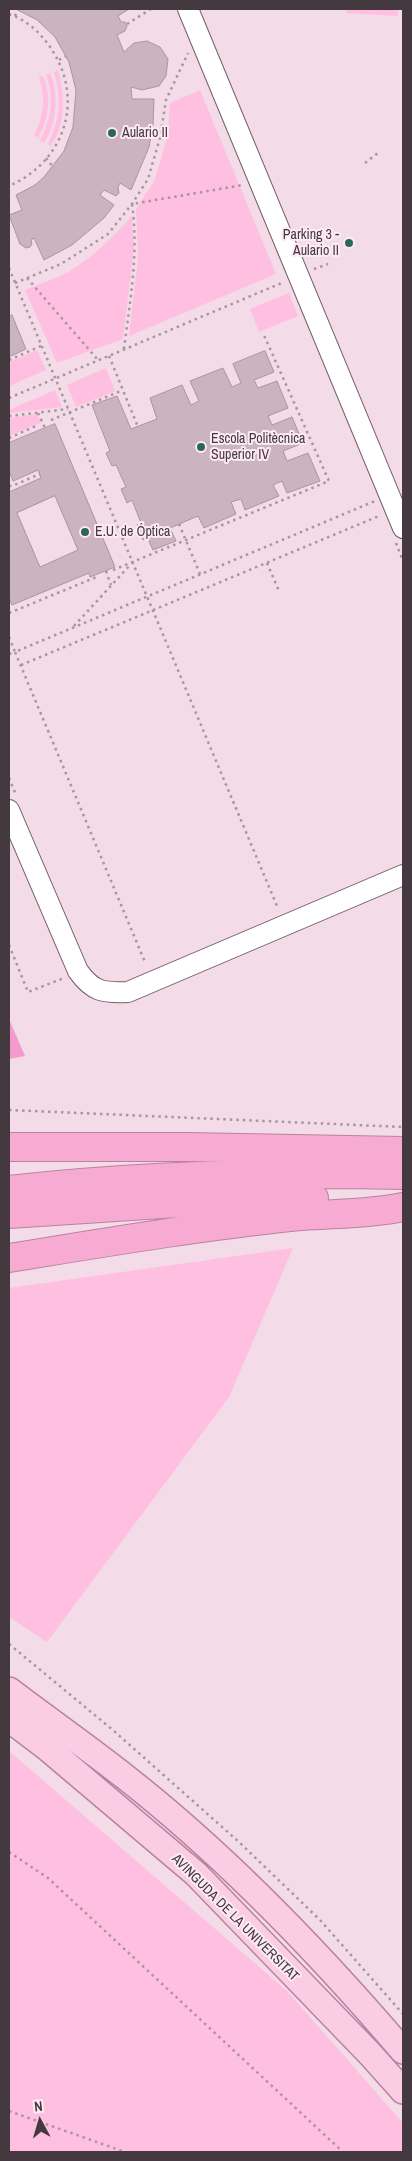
<!DOCTYPE html>
<meta charset="utf-8">
<style>
body{margin:0}
#map{position:relative;width:412px;height:2161px;overflow:hidden;background:#f4dbe8;font-family:"Archivo Narrow",sans-serif}
canvas{display:block}
.frame{position:absolute;inset:0;border:10px solid #43393e;pointer-events:none}
.north{position:absolute;left:15px;top:2096px;width:50px;height:50px;-webkit-text-stroke:4px #feeaf4;paint-order:stroke;rotate:354deg;font-size:14px;font-weight:700;line-height:20px;text-align:center;color:#43393e}
.north::after{content:'';display:block;margin:auto;width:18px;height:22px;background:#43393e;clip-path:polygon(50% 0,100% 100%,50% 72%,0 100%)}
</style>
<div id="map">
<canvas width="412" height="2161"></canvas>
<div class="frame"></div>
<div class="north">N</div>
</div>
<script>
const context = document.querySelector('canvas').getContext('2d');
context.lineJoin = 'round';
function paint(path, color) { context.fillStyle = color; context.fill(path, 'evenodd'); }
function stroke(path, color, width, dash) { context.strokeStyle = color; context.lineWidth = width; context.lineCap = dash ? 'butt' : 'round'; context.setLineDash(dash || []); context.stroke(path); }
function write(font, color, halo, rows, align = 'center') {
  context.font = font + ' "Archivo Narrow",sans-serif'; context.lineWidth = 4; context.setLineDash([]); context.textBaseline = 'middle'; context.strokeStyle = halo; context.fillStyle = color; for (const [text, x, y, turn = 0] of rows) {
    context.save(); context.translate(x, y); context.rotate((+turn || 0) * Math.PI / 180); context.textAlign = isNaN(turn) ? turn : align; if (halo) context.strokeText(text, 0, 0); context.fillText(text, 0, 0); context.restore();
  }
}
paint(new Path2D(`
 M347,9h51v7l-52,-3z
 M58,70c7,26 8,53 -7,76l-3,-2c12,-24 14,-47 6,-72z
 M50,73c9,21 7,50 -6,70l-4,-3c11,-20 15,-43 6,-65z
 M43,76c9,21 6,42 -5,62l-4,-3c10,-19 12,-37 5,-58z
 M200,90l76,184 -147,62 9,-79 -2,-48 17,-26 6,-17 9,-32 2,-31z
 M132,216l2,33 -11,90 -66,24 -32,-73c14,-6 30,-11 43,-18 25,-15 45,-35 64,-56z
 M289,293l9,23 -39,16 -9,-23z
 M37,350l9,20 -37,16v-24z
 M106,368l9,23 -39,16 -9,-22z
 M55,390l7,17 -53,6v-3z
 M37,414l4,9 -32,13v-18z
 M293,1248l-64,149 -182,245 -38,-25v-329z
 M9,1751l278,240 116,132v29h-394z`), '#ffbfe0');
paint(new Path2D(`
 M9,1019l16,37 -16,3z`), '#f59acc');
const building = new Path2D(`
 M16,9h113l-11,7 3,6h4l2,4 -2,5 -8,4 7,17 10,-9 13,-2 13,6 8,12 -2,17 -7,10 -17,4 -11,-3 1,12h22l-1,26 -4,22 -18,43 -11,-7 -2,4 1,6 -3,3 -12,-6 -4,5 14,10 -10,13 -32,27 -28,15 -10,-22 -3,2 1,4 -2,3 -4,1 -6,-4 -11,-29 13,-5 -6,-15 19,-10 9,-8 20,-26 9,-24 3,-37 -7,-28 -14,-25 -18,-17z
 M12,315l14,34 -17,8v-40z
 M265,351l9,21 -20,8 4,8 19,-7 11,27 -20,8 4,9 20,-8 11,26 -20,8 4,10 21,-8 12,28 -33,12 -5,-12 -9,4 6,11 -34,14 -4,-11 -10,3 5,12 -32,14 -6,-12 -28,12 6,13 -23,9 -6,-13 -4,3 -6,-15 4,-2 -9,-23 -5,3 -6,-14 5,-2 -10,-22 -4,1 -6,-13 4,-2 -18,-46 25,-9 14,33 26,-10 -7,-21 32,-13 9,20 8,-4 -9,-20 33,-13 9,19 9,-4 -8,-19z
 M55,424l60,143 -25,10 -1,-4 -77,32 -3,-7v-106l32,-14 -3,-8 -25,11 -4,-10v-28zM55,496l23,54 -38,17 -23,-54z`);
paint(building, '#cbb3bf');
stroke(building, '#ab949f', 1);
const minor = new Path2D(`
 M188,9l215,519
 M9,810l69,161c15,21 25,22 50,21l275,-117`);
const major = new Path2D(`
 M9,1690c38,29 77,56 115,86 100,78 197,179 279,275
 M9,1719l37,28 150,127 174,180 33,37`);
const highway = new Path2D(`
 M9,1147h178l216,4
 M9,1190c130,-15 263,-18 394,-15
 M9,1214l214,-14 91,-2
 M9,1258c93,-15 187,-31 281,-41 38,-4 76,-2 113,-10`);
stroke(minor, '#725d68', 22);
stroke(major, '#b8839f', 28);
stroke(highway, '#b8839f', 30);
stroke(new Path2D(`
 M9,14c18,6 33,20 43,36 33,51 12,112 -43,136
 M15,16l3,-7
 M127,24l24,-15
 M59,60l7,-4
 M46,158l7,9
 M365,163l13,-10
 M9,268l268,638
 M314,269l14,-5
 M27,278l71,82
 M15,283l46,-19 47,-30 24,-30 16,-25 12,-41 6,-38 22,-47
 M124,349c6,-48 15,-96 8,-145l111,-19
 M109,356l29,71
 M9,360l32,-14
 M9,398l275,-116
 M38,413l7,15
 M9,416l59,-7
 M51,420l72,-30
 M9,438l27,-12
 M9,486h3l28,-12
 M179,524l21,50
 M396,543l7,18
 M267,563l12,28
 M113,570l216,-89 -66,-148
 M106,571l5,14
 M9,613l90,-37
 M74,626l57,-62
 M9,637l6,15 360,-151
 M9,654l6,-2 130,310
 M21,665l358,-149
 M9,778l7,17
 M9,945l19,47 36,-14
 M9,1110l394,17
 M9,1644l105,87 125,111 81,78 83,94
 M9,1852l39,26 295,274
 M9,2111l116,41`), '#a8959f', 2.5, [2.5, 4]);
stroke(minor, '#fff', 20);
stroke(major, '#facde5', 25);
stroke(highway, '#f7abd3', 28);
for (const [x, y, r, color] of [
 [112,133,5,"#2c6751"],
 [349,243,5,"#2c6751"],
 [201,447,5,"#2c6751"],
 [85,532,5,"#2c6751"]
]) { const dot = new Path2D(); dot.arc(x, y, r, 0, 2 * Math.PI); context.fillStyle = color; context.fill(dot); stroke(dot, '#feeaf4', 2); }
write('14px', '#43393e', '#feeaf4', [
 ["Aulario II",122,133],
 ["Parking 3 -",339,235,"right"],
 ["Aulario II",339,251,"right"],
 ["Escola Politècnica",211,439],
 ["Superior IV",211,455],
 ["E.U. de Óptica",95,532]
], 'left');
write('14px', '#43393e', '#feeaf4', [
 ["AVINGUDA DE LA UNIVERSITAT",235,1918,45]
]);
</script>
